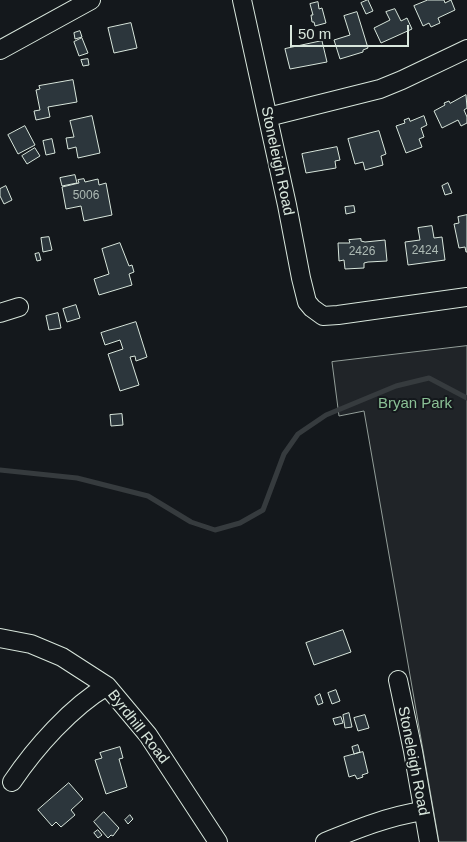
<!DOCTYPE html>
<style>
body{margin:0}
#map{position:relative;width:467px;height:842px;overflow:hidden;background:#14181c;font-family:Arial,sans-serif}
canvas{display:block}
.scale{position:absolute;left:290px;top:25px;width:119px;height:22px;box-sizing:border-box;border:2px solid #d8e6dc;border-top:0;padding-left:6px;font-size:15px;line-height:18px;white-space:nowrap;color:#d8e6dc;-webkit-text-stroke:4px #14181c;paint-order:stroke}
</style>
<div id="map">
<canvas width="467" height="842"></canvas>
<div class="scale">50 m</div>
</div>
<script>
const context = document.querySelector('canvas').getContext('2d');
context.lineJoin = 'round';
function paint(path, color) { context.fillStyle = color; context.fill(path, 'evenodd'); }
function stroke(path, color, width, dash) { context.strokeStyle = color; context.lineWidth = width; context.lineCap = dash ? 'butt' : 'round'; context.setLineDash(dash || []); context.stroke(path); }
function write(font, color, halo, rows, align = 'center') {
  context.font = font + ' Arial,sans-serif'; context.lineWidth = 4; context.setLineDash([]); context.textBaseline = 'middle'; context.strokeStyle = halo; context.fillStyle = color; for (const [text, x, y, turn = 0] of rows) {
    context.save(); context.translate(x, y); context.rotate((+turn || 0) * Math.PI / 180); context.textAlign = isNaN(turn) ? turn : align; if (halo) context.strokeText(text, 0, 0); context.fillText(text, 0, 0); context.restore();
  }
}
const green = new Path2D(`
 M467,346v496h-28l-75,-431 -25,5 -7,-54z`);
paint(green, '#202428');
stroke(green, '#939e99', 1);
stroke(new Path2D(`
 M0,470l77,8 71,18 43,26 24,8 25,-7 23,-13 21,-56 14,-20 28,-19 70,-29 33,-8 38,20`), '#363b3e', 5);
const building = new Path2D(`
 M368,0l5,11 -7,3 -5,-11z
 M428,0h16l1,3 6,-3 4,10 -17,8 2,5 -9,4 -2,-4 -6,3 -9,-20z
 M318,2l1,7 3,-1 4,15 -11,3 -1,-4h-2l-1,-7h2l-3,-11z
 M395,9l6,12 6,-3 5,11 -31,14 -7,-15 16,-8 -4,-8z
 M357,12l11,36 -5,2v2l-23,7 -6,-19 16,-5 -6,-19z
 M131,23l6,25 -23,5 -6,-25z
 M80,31l2,6 -7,2 -1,-6z
 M82,38l6,15 -9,3 -5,-14z
 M322,41l5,21 -37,7 -5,-20z
 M88,59l1,6 -6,1 -2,-6z
 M73,80l4,22 -29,5 2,10 -14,3 -2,-9 6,-1 -4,-20 4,-1 -1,-3z
 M466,95l1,13 -3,2 3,7v6l-6,3 -3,-6 -16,8 -8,-17 11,-6 -1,-2 5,-2 1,2z
 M92,116l8,37 -22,5 -2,-11 -8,2 -2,-11 8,-1 -4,-16z
 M424,116l3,9 -6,3 3,9 -5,2 3,8 -16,6 -10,-27 9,-3 -1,-3 5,-2 1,3z
 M25,126l10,19 -17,9 -10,-19z
 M379,131l7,23 -5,2 2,9 -18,5 -2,-8 -8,2 -7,-25z
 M52,139l3,14 -9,2 -3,-14z
 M337,147l3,13 -5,1 1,7 -30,5 -4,-19z
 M35,148l5,8 -13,8 -5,-8z
 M75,175l2,8 -15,3 -2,-8z
 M84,179l1,3 13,-3 1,6 7,-2 6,32 -28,6 -3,-15 -15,3 -4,-22 17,-4 -1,-3z
 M448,183l4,10 -7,2 -3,-9z
 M6,186l6,14 -8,4 -4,-8v-7z
 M354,206l1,6 -9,2 -1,-7z
 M467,215v37h-1l-1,-5 -6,1 -5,-24 5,-1 -1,-6z
 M432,226l2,12 8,-1 3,23 -37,5 -3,-23 15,-2 -2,-12z
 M49,237l3,13 -9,2 -2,-14z
 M361,239v2l4,1 20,-2 2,21 -19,1 -4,1v5l-19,1 -1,-9 -5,1 -1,-18h12l-1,-3z
 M120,243l9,23 3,-1 2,7 -5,2 3,11 -33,10 -5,-16 15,-5 -7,-25z
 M39,253l2,7 -4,1 -2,-7z
 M76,305l4,13 -13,4 -4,-13z
 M58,313l3,15 -12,2 -3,-14z
 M136,322l11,35 -11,4 -1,-5 -5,1 9,28 -19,6 -12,-37 15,-5 -3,-9 -15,5 -4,-12z
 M122,414l1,11 -12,1 -1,-11z
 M343,630l8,22 -37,13 -8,-22z
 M336,690l4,11 -8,3 -4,-11z
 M320,694l3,9 -5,2 -3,-8z
 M349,713l3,14 -7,1 -2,-13z
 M365,715l4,13 -11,3 -4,-13z
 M341,717l2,6 -8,2 -2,-6z
 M358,745l2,7 -6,2 -2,-7z
 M120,747l3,11 -4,1 8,28 -21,7 -11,-34 7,-2 -2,-5z
 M363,752l5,21 -6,2 1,2 -6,2 -2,-4 -6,2 -5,-20z
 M69,783l14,16 -12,11 4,5 -14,12 -5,-5 -4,4 -14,-16z
 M104,812l15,16 -6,8 -2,-1 -3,3 -14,-16z
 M130,815l3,4 -5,5 -3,-4z
 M98,830l4,5 -4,3 -4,-5z`);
paint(building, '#2c363c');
stroke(building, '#d8e6dc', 1);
const minor = new Path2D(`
 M242,0l45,205 14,73 6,24 5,6 11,8 15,-1 129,-18
 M0,50l91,-50
 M268,117l112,-28 22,-9 65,-31
 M0,313l19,-6
 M0,638l31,6 31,13 45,29 41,49 70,107
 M398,680l15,71 16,91
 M12,782c23,-34 59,-75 95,-96
 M325,842c32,-13 64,-26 98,-31`);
stroke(minor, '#d8e6dc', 20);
stroke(minor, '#14181c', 18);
write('12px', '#adbab4', null, [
 ["5006",86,196],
 ["2424",425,251],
 ["2426",362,252]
]);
write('15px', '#d8e6dc', '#14181c', [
 ["Stoneleigh Road",277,161,78],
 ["Byrdhill Road",138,727,52],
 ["Stoneleigh Road",413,761,79]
]);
write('15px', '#8ac095', '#14181c', [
 ["Bryan Park",415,404]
]);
</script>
